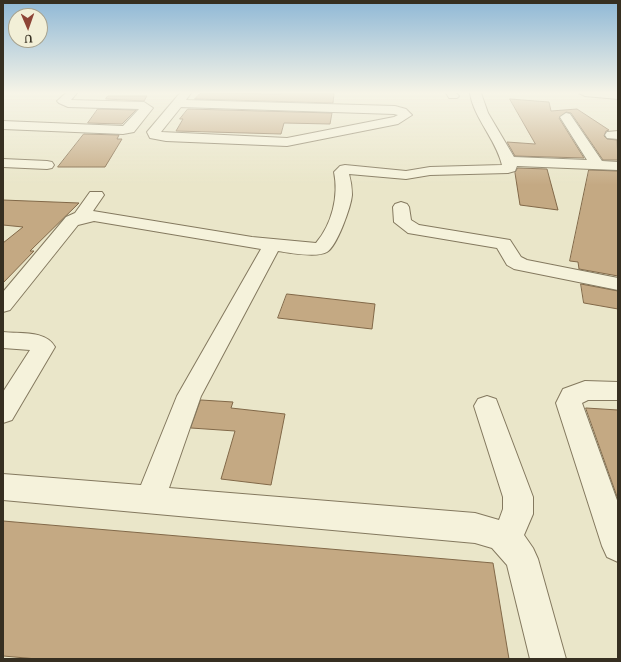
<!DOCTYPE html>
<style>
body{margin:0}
#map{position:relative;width:621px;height:662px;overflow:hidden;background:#eae6c9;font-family:Lora,serif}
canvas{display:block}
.frame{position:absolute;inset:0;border:4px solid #362f21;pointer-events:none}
.north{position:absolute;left:8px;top:8px;width:40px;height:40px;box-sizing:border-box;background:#f2efd7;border:1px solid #a7a28e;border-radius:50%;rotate:178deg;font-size:11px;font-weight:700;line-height:16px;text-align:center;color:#362f21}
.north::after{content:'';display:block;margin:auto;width:14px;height:18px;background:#8d4436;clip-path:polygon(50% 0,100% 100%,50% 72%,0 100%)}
</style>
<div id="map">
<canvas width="621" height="662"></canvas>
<div class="frame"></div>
<div class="north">U</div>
</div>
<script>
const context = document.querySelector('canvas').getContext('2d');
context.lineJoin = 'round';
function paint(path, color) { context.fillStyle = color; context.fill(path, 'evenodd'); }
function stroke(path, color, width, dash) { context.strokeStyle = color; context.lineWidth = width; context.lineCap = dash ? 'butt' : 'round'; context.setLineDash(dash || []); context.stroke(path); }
const building = new Path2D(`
 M201,93l80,1v-1h53l-1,10 -138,-4z
 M108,96h39l-3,5 -38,-2z
 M510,99l39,3 2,9 26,-2 32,21 -3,1 -2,5 3,3 10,1 1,20h-15l-32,-47 -5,-1 -7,6 25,40 -69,-2 -8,-14 28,2z
 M98,109l38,1 -14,14 -34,-1z
 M188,109l144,4 -2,11 -46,-1 -3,11 -105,-3 7,-12h-3z
 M84,134l35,1 -2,4h5l-17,28h-47z
 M518,168l29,1 11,41 -38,-5 -5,-32z
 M589,170l29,1v105l-39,-7 -1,-7 -8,-1z
 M3,200l76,3 -49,48h4l-31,32v-40l20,-16 -20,-2z
 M581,284l37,7v18l-34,-6z
 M287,294l88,10 -3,25 -94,-11z
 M201,400l32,2 -2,6 54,6 -14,71 -50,-6 14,-48 -44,-3z
 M586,408l32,2v89z
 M3,521l490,42 16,96h-472l-34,-3z`);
paint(building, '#c4a983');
stroke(building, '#816848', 1);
const street = new Path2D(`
 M66,93h11l-6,7 73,2 9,6 -19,24 -11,2 -120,-5v-8l120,5 16,-17 -71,-2 -9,-4 -2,-2z
 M180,93h11l-5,7 209,6 11,3 6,6 -14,9 -111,22 -121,-5 -16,-3 -3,-6zM181,107l213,7 4,1 -4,2 -107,21 -126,-6z
 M446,93h10l3,3 -2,2h-8z
 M470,93h11l7,20 26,44 73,3 -27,-43 6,-4 4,1 32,47 16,1v8l-101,-4 -2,5 -7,2 -78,2 -24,4 -57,-5c2,7 3,14 3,21 -1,12 -15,51 -25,57 -10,6 -37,1 -49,-1l-77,145 -32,92 306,25 24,7 4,-11v-12l-29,-91 4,-7 9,-3 9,3 37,98v17l-9,21 9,13 5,11 28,100h-36l-23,-94 -15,-17 -17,-5 -472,-43v-26l138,11 36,-89 84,-147 -167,-28 -16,4 -68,85 -7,2v-20l63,-75 9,-4 15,-21h12l2,3 -11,16 159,26 64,6c16,-19 23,-47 18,-71l6,-6 5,-1 61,6 24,-4 72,-2c-6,-26 -28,-46 -32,-72z
 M579,93h39v6l-33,-3z
 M618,131v8l-11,-1 -2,-3 2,-3z
 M3,159l44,2 5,1 2,3 -2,3 -5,1 -44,-2z
 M401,202l6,2 2,3 2,13 8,5 91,15 11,17 6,3 91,18v12l-104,-21 -7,-4 -10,-17 -89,-15 -14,-11 -1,-15 2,-3z
 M3,332c17,2 43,-2 52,15l-43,73 -9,3v-31l27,-42 -27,-2z
 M585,381l33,1v18h-30l-6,3 36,100v59l-11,-5 -5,-11 -46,-143 7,-14z`);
stroke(street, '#84795f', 2);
paint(street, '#f5f2db');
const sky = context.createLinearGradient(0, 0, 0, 185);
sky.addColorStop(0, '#8fb8d6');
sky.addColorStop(0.5, '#f6f4e7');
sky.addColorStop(1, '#f6f4e700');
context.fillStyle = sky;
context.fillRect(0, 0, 621, 185);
</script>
